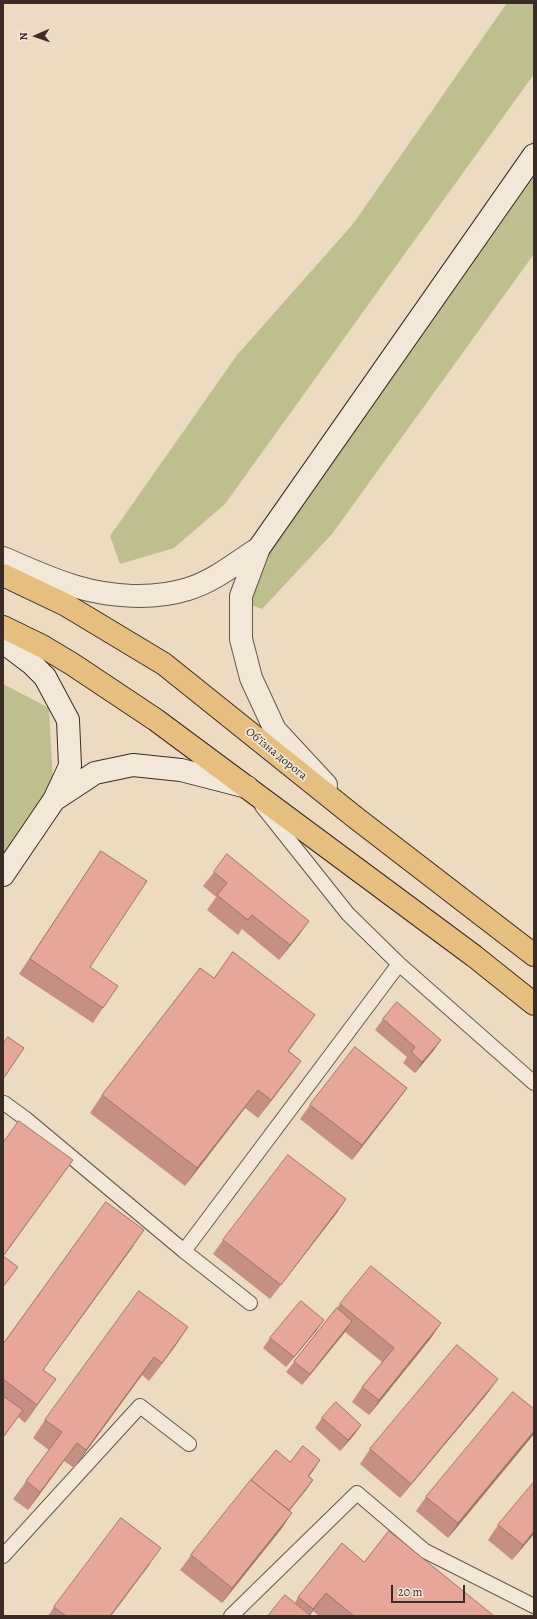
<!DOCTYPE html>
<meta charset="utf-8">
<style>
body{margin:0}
#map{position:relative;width:537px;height:1619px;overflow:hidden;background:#ecdbc1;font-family:Alegreya,serif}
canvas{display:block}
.frame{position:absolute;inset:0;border:4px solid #3a2b25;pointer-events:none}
.north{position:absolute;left:16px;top:16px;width:40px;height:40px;-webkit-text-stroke:3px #f3e8d7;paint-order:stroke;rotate:268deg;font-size:11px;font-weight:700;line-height:16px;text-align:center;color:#3a2b25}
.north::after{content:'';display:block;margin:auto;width:14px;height:18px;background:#3a2b25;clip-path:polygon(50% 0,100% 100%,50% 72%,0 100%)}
.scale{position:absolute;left:391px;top:1585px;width:74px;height:18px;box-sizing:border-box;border:2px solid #3a2b25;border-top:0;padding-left:5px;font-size:12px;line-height:14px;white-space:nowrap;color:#3a2b25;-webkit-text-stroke:3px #f3e8d7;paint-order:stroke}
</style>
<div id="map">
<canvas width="537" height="1619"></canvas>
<div class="frame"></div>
<div class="north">N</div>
<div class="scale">20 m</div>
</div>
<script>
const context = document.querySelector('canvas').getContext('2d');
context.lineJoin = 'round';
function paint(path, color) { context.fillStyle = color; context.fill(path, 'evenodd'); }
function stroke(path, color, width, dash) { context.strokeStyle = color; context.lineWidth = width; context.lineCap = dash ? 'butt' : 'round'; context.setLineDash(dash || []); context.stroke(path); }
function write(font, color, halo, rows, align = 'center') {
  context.font = font + ' Alegreya,serif'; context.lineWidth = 3.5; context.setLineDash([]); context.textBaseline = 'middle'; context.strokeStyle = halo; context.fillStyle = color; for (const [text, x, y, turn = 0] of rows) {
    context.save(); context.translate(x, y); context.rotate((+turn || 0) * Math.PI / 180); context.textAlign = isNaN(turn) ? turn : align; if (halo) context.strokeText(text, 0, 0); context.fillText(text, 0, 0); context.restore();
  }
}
paint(new Path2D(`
 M507,3h27v71l-309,430 -51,44 -54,16 -10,-28 127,-181 116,-131z
 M534,139v115l-202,280 -70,75 -27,-10 37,-90z
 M3,684l46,24 5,92 -51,75z`), '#bebe8e');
const service = new Path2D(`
 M262,806l86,108 51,50 135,119
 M3,1104l1,-1 22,16 158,132
 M250,1303l-66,-52 215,-287
 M3,1556l137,-150 49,38
 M231,1616l126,-123 68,58 109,55`);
const tertiary = new Path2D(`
 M259,548l-18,48v43l10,39 24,52 51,55
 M3,558c24,10 49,22 74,29 34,10 76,13 111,2 26,-8 48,-26 71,-41`);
const secondary = new Path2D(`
 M259,548l275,-393
 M3,642l29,22 13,13 23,43 2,46 -16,34 -51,75
 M54,800l41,-27 38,-8 48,5 66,17`);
const trunk = new Path2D(`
 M3,575l63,30 98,59 192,154 178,137
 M3,627l39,19 30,18 84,56 318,236 60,48`);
stroke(service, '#66574c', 16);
stroke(tertiary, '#66574c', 24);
stroke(secondary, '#3a2b25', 24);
stroke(trunk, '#3a2b25', 24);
stroke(service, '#f3e8d7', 14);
stroke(tertiary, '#f3e8d7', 22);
stroke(secondary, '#f3e8d7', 22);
stroke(trunk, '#e6be80', 22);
paint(new Path2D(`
 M101,851l-11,116 13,41 -10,15 -74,-49z
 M214,872l85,63 -20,25 -37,-31 -4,6 -31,-25 9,-13 -13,-11z
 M214,978l88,55 -13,18 12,10 -13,18 -30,39 -13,-10 -60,78 -95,-73 12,-18z
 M383,1019l51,31 -19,23 -12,-10 4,-6 -32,-27z
 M407,1088l-11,15 -44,57 -52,-41 10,-14z
 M346,1199l-10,15 -66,85 -57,-45 10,-14z
 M132,1248l-89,122 13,9 -31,44 -7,-6 -15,21v-97l1,1z
 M340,1304l91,34 -62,77 -17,-13 10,-15 20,-25 -37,-30 -43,53 -16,-13 8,-10z
 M317,1330l-31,37 -23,-19 7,-10z
 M176,1345l-27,36 -7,-6 -68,93 -10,-7 -36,49 -15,-11 36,-49 -16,-12 12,-18z
 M487,1394l-87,104 -40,-34 10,-15z
 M322,1418l39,7 -7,10 -14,16 -25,-23z
 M534,1434l-86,104 -32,-27 10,-14z
 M313,1471l-4,5 4,4 -7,10 -17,20 -7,18 -60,75 -42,-33 11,-15z
 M498,1525l36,9 -22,26 -24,-20z
 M364,1562l130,54h-175l-6,-5 -3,4 -15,-12 3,-6z
 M151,1563l-40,53h-63l6,-9z`), '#c68f83');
paint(new Path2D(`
 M309,921l-10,14 -20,25 11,-15z
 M315,1015l-13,18 -27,36 13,-18z
 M441,1040l-7,10 -19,23 7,-11z
 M301,1061l-13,18 -30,39 13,-18z
 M407,1088l-11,15 -44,57 10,-15z
 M258,1090l-13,18 -60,78 12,-18z
 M73,1160l-13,18 -57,79v-1z
 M346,1199l-10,15 -66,85 11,-14z
 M144,1230l-12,18 -102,140 13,-18z
 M324,1320l-7,10 -31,37 8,-10z
 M352,1321l-7,11 -43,53 8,-11z
 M441,1323l-10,15 -62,77 10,-15z
 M188,1327l-12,18 -27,36z
 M154,1357l-12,18 -68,93 12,-18z
 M56,1379l-13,18 -18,26 12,-18z
 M498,1379l-11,15 -87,104 11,-14z
 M361,1425l-7,10 -14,16 8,-11z
 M534,1431v3l-86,104 10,-15z
 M77,1443l-13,18 -36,49 12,-18z
 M320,1460l-7,11 -12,15 7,-10z
 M313,1480l-7,10 -28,35 7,-11z
 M292,1513l-10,15 -60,75 10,-15z
 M534,1531v3l-22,26 11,-15z
 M161,1548l-50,68h-1z
 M326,1593l-13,18 -4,5h-1z`), '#a1746a');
const building = new Path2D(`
 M101,851l46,30 -57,86 28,19 -15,22 -73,-49z
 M227,854l82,67 -19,24 -38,-30 -4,5 -31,-25 10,-12 -13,-11z
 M233,952l82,63 -27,36 13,10 -30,39 -13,-10 -61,78 -95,-73 98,-127 14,10z
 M397,1002l44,38 -19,22 -11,-10 4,-5 -32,-28z
 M8,1037l16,11 -21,31v-35z
 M355,1047l52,41 -45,57 -52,-40z
 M19,1121l54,39 -70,96v-113z
 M288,1155l58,44 -65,86 -58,-45z
 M106,1202l38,28 -101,140 13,9 -19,26 -34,-26v-38l1,1z
 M3,1256l15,11 -15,20z
 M371,1266l70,57 -62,77 -17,-13 32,-39 -54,-44z
 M139,1291l49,36 -26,36 -8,-6 -68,93 -9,-7 -37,49 -14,-11 36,-49 -17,-12z
 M301,1301l23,19 -30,37 -24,-19z
 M337,1308l15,13 -42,53 -16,-12z
 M457,1345l41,34 -87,105 -41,-35z
 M513,1392l21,17v22l-76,92 -32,-26z
 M3,1396l20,14 -20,27z
 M336,1402l25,23 -13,15 -26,-22z
 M303,1446l17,14 -12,16 5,4 -24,30 -38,-30 25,-30 14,12z
 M251,1480l41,33 -60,75 -41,-33z
 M534,1482v49l-11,14 -25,-20z
 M121,1518l40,30 -51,68h-44l-12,-9z
 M389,1531l105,85h-140l-28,-23 -13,16 -15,-12 44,-54 22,19z
 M285,1595l26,21h-43z`);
paint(building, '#e6a698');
stroke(building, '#a1746a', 1);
write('12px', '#3a2b25', '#f3e8d7', [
 ["Обʼїзна дорога",276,754,39]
]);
</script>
